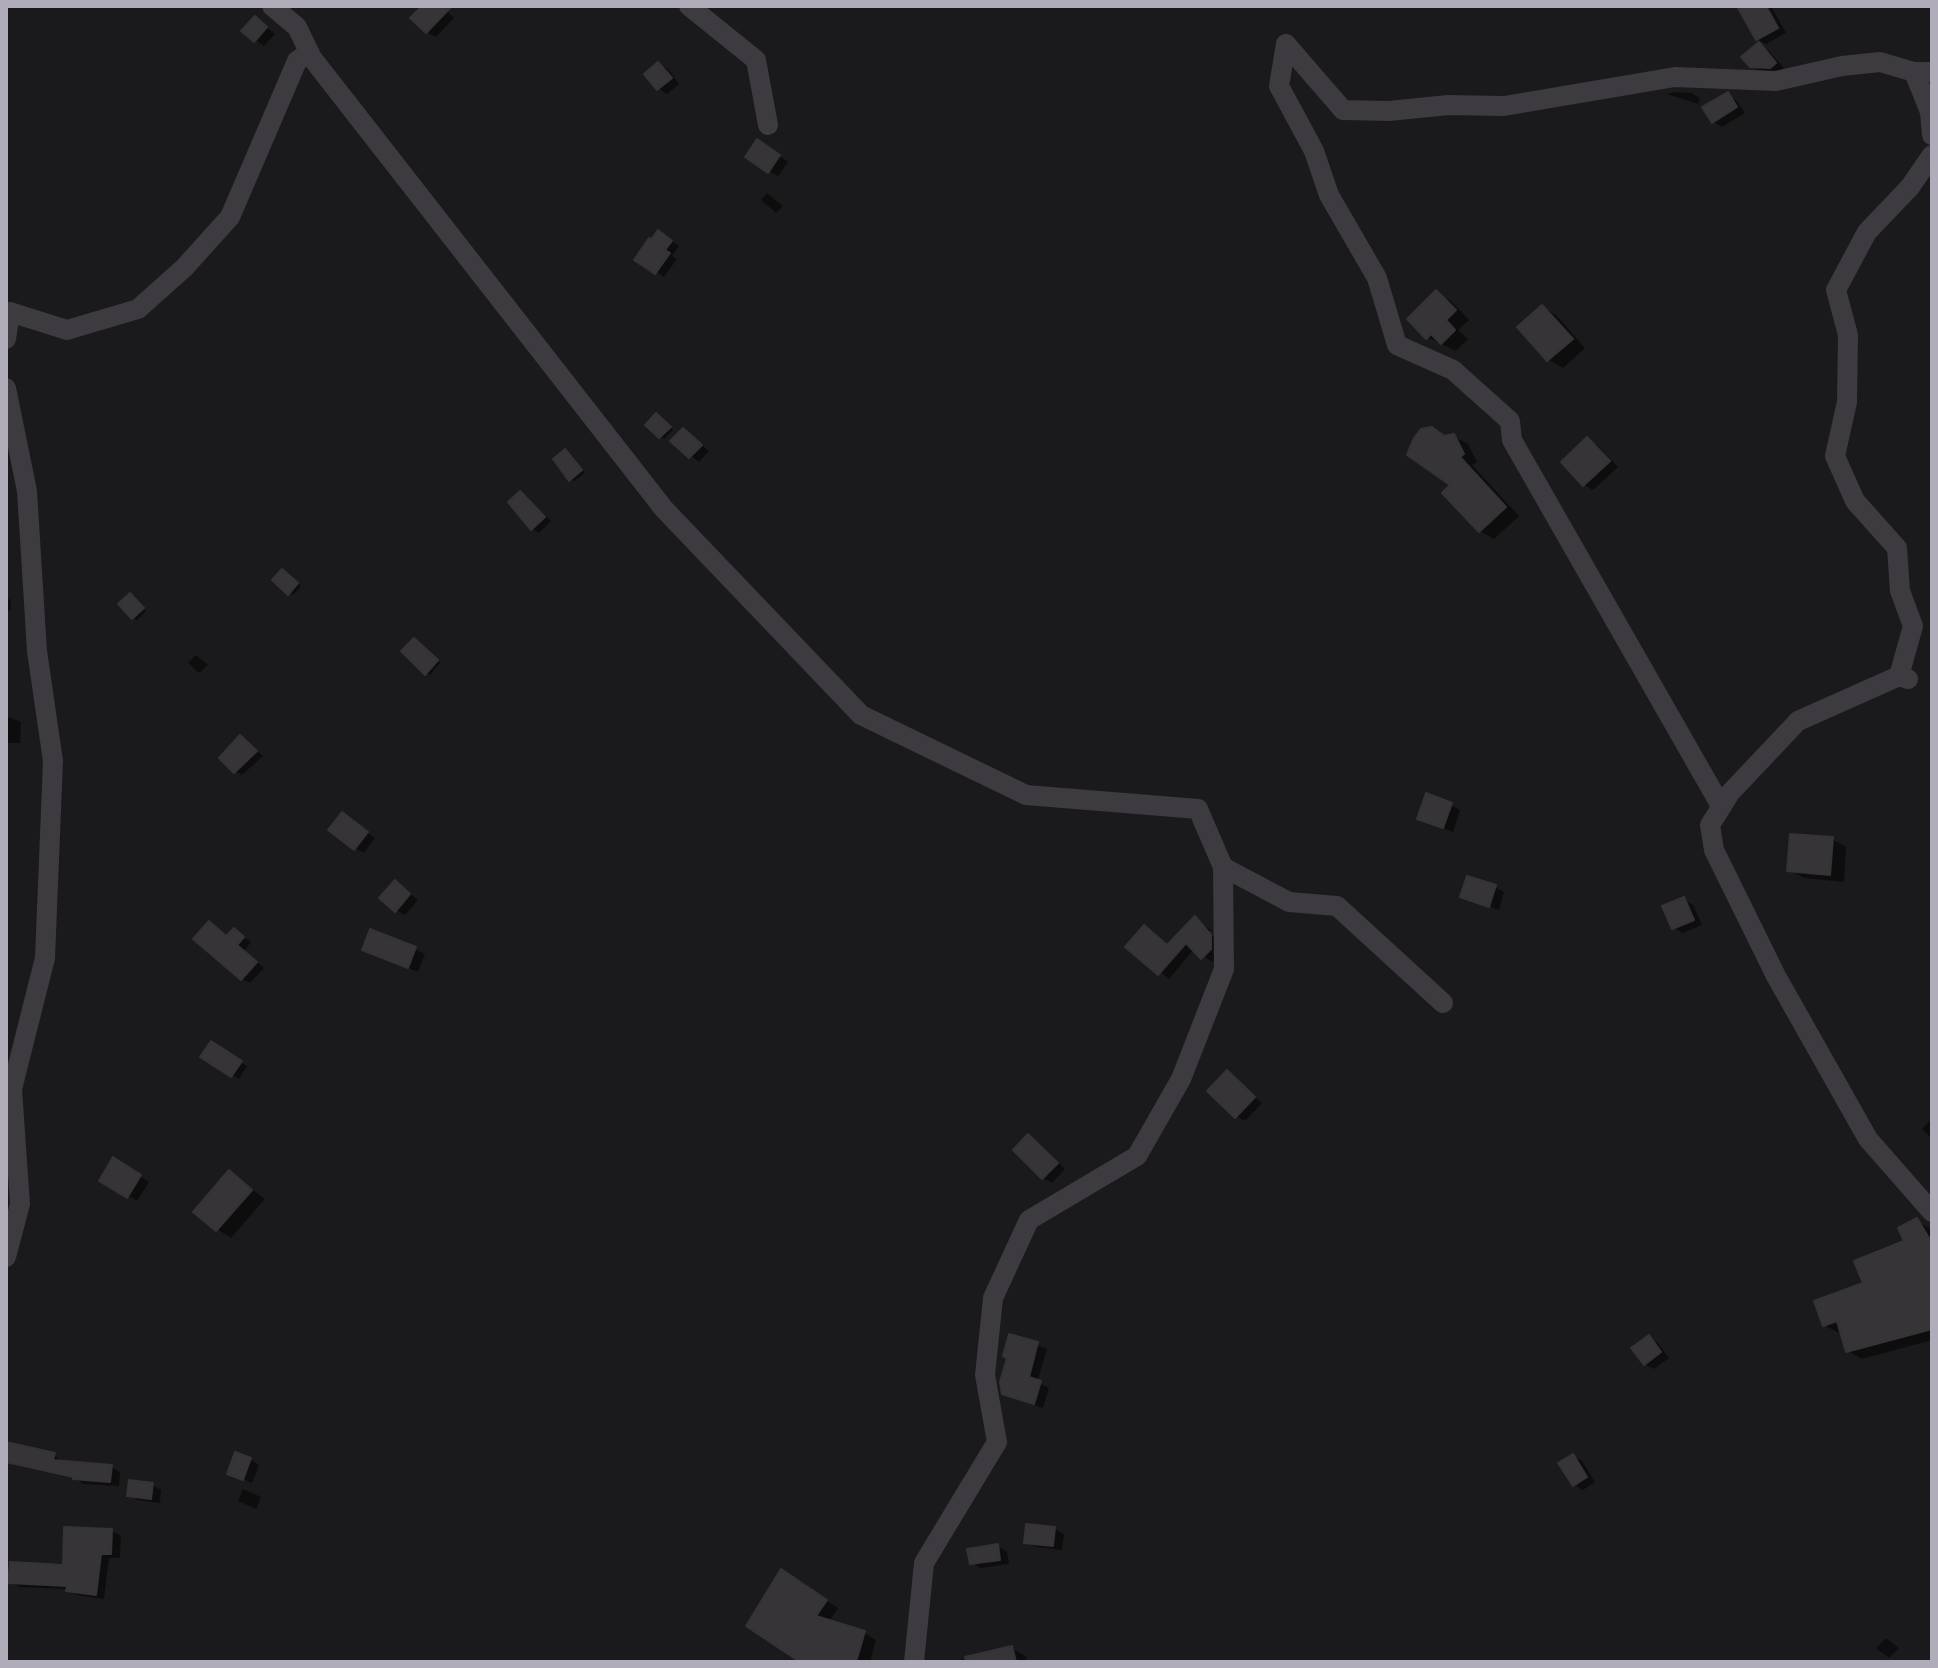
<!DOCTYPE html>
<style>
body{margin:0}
#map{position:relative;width:1938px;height:1668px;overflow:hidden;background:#1a191b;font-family:Lato,sans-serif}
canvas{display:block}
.frame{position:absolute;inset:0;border:8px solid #b0acba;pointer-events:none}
</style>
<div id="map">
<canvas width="1938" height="1668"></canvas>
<div class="frame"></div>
</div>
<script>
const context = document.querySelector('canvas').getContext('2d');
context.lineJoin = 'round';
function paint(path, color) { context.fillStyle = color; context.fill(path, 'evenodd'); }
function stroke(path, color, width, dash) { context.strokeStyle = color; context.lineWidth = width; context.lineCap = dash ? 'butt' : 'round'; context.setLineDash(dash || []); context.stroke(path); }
paint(new Path2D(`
 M425,6h17l12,12 -18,19 -9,-5z
 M1740,6h31l15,27 -20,11 -9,-5z
 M255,18l20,16 -11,12 -20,-15z
 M1759,45l9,5 16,18 -5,4 -18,-1 -10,-6z
 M659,64l9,5 11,15 -12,10 -9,-6z
 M1676,92l15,1 9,5 -2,6 -31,-10z
 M1726,94l10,6 9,13 -23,14 -9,-6z
 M767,147l21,15 -10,14 -9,-5z
 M767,193l16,13 -7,7 -15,-13z
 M667,237l12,9 -7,10 5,3 -13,18 -27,-18z
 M1437,293l14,8 18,19 -11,10 10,9 -12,12 -29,-14z
 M1542,307l14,8 29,33 -22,20 -14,-8 -29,-33z
 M660,418l13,12 -9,9 -16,-14z
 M683,430l26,21 -10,11 -26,-21z
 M1453,436l15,8 9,18 -5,3 47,51 -25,23 -14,-8 -27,-46 -8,-48z
 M1588,440l9,5 21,22 -25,23 -9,-5 -21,-23z
 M569,454l16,19 -11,8 -4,-2z
 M521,493l30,28 -12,12 -7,-4z
 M286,574l15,12 -8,9 -4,-2z
 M131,595l15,16 -9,9 -4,-2z
 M6,598l5,2 -1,11 -4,-1z
 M418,643l22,20 -10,12 -4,-2z
 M196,655l12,10 -9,8 -11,-10z
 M6,716l15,6 -1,21h-14z
 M241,738l22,18 -21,19 -7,-4z
 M1451,805l9,5 -7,22 -25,-9z
 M351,820l24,18 -11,15 -9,-5z
 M1832,839l14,8 -2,35 -40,-4 -14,-8z
 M396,883l22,17 -13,15 -9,-5z
 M1495,887l9,5 -5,18 -37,-14z
 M1684,899l9,6 9,20 -19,8 -9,-5z
 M1195,919l16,11 -2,2 10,10v12l-7,8 -18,-13 -25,30 -41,-32 17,-19 24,18z
 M209,923l19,14 6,-7 17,12 -7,9 20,17 -14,15 -8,-4z
 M371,931l54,23 -7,18 -45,-18z
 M212,1044l35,22 -8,13 -36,-22z
 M1227,1073l35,30 -17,18 -9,-5z
 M1932,1118v21l-10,-10z
 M1029,1137l9,5 27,27 -13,14 -9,-5z
 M113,1160l36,22 -12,19 -36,-21z
 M230,1173l35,26 -34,39 -14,-9z
 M1917,1221l15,9v110l-70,19 -14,-8 -6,-19 -3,1 -15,-8 83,-83z
 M1010,1336l37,13 -10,33 12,6 -6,20 -40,-15z
 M1649,1337l9,6 11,15 -15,11 -9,-5z
 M6,1453l48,2 9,8 48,4 9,5 -1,14 -35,-2 -8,-5 -63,-14 -7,-4z
 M1573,1456l9,5 13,21 -12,8 -9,-5z
 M250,1459l9,6 -7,18 -22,-10z
 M152,1485l9,5 -1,13 -22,-3 -9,-5z
 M243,1489l18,8 -5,12 -18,-8z
 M1055,1529l9,5 -2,16 -26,-3 -10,-5z
 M112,1531l9,5 -1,22h-11l-5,41 -27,-4 -10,-6 -47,-2 -9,-5 54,-15z
 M998,1546l9,6 2,12 -28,4 -9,-5z
 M793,1579l45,29 -9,14 35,11 12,7 -6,22h-54z
 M1886,1638l13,10 -10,10 -13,-10z
 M1011,1648l15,8 1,6h-66l-1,-2z`), '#0007');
const building = new Path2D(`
 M422,6h30l-26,27 -16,-15z
 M1737,6h29l12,22 -22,12z
 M255,16l12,11 -13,15 -13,-11z
 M1759,42l17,21 -6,5 -20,-1 -9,-10z
 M658,62l14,16 -15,12 -13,-16z
 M1728,92l9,15 -25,16 -10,-16z
 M757,139l23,16 -12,18 -23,-16z
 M658,230l14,11 -7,9 5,3 -15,21 -21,-14 15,-22 2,2z
 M1436,290l20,20 -10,10 9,10 -14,14 -10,-10 -5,5 -19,-20z
 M1542,305l31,34 -26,22 -30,-34z
 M656,413l15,14 -12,11 -14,-13z
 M1432,427l12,9 10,-2 10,20 -4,3 46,50 -27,25 -37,-39 8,-8 -43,-30 7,-17 7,-9z
 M683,428l19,17 -13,13 -19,-17z
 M1587,437l23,24 -27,25 -22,-24z
 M565,449l17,21 -13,11 -16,-22z
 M520,491l25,26 -14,13 -23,-28z
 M282,569l16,14 -10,12 -16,-15z
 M130,593l14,15 -12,11 -14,-15z
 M414,638l24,22 -13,15 -24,-24z
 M240,735l17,16 -23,22 -15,-15z
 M1426,793l26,10 -9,25 -26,-9z
 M342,812l26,20 -14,18 -26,-20z
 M1790,834l43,3 -3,38 -43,-4z
 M1467,876l29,9 -7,22 -29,-10z
 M395,880l15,14 -15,18 -16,-14z
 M1684,897l10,23 -22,9 -10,-23z
 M1195,916l16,19v14l-10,10 -15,-16 -28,32 -33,-28 19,-22 23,20z
 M209,921l17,15 8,-8 10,9 -7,8 20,17 -16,18 -48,-41z
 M370,929l46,18 -8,21 -46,-18z
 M211,1041l31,20 -11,16 -31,-20z
 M1227,1070l28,27 -20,21 -28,-27z
 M1028,1134l30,29 -16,16 -29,-29z
 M113,1157l28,18 -14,23 -28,-17z
 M229,1170l23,20 -36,41 -23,-19z
 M1917,1218l15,25v86l-86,23 -9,-31 -14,5 -9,-25 49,-18 -9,-22 50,-20 -6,-13z
 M1009,1334l29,8 -9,35 12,4 -7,23 -32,-10 -2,-12 7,-24 -4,-2z
 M1649,1335l12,17 -17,13 -13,-17z
 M6,1442l49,11 -2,7 59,5 -2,17 -37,-3v-2l-67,-15z
 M235,1452l16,6 -8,22 -16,-6z
 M1573,1454l14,23 -14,9 -15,-23z
 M129,1480l24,3 -2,16 -24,-3z
 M1026,1524l29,3 -2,19 -29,-3z
 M64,1527l48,2 -1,25h-10l-5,41 -30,-4 1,-5 -59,-3 2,-21 53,3z
 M998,1544l2,16 -30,4 -3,-15z
 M781,1569l46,31 -11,16 49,15 -9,31h-56l-54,-36z
 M1012,1646l4,16h-50l-1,-5z`);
paint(building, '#363437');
stroke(building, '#353337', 2);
stroke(new Path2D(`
 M272,6l25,21 15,31
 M689,6l67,54 12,65
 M1286,44l-7,42 35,65 15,44 48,83 20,67 56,25 57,51 2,19 209,366
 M1286,44l57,66 46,1 59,-6 56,1 171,-29 101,4 66,-15 38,-4 34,10h18
 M1914,72l16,40 2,23
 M6,339l4,-27 57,18 71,-21 46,-41 46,-51 67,-156 7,-5 8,2 352,451 197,206 165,80 172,14 25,58 66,35 48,4 106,97
 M6,388l21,103 10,160 16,110 -8,197 -33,131 8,115 -14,53
 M1899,676l14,-50 -13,-35 -3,-43 -42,-47 -20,-45 12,-54 1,-67 -12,-45 31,-58 43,-45 22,-32
 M1908,679l-9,-3 -101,45 -68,72 -20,32 4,25 62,126 92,163 64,73
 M914,1662l10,-99 73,-121 -12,-67 8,-77 36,-78 108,-64 44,-77 43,-110 -1,-102`), '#3d3a40', 20);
</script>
